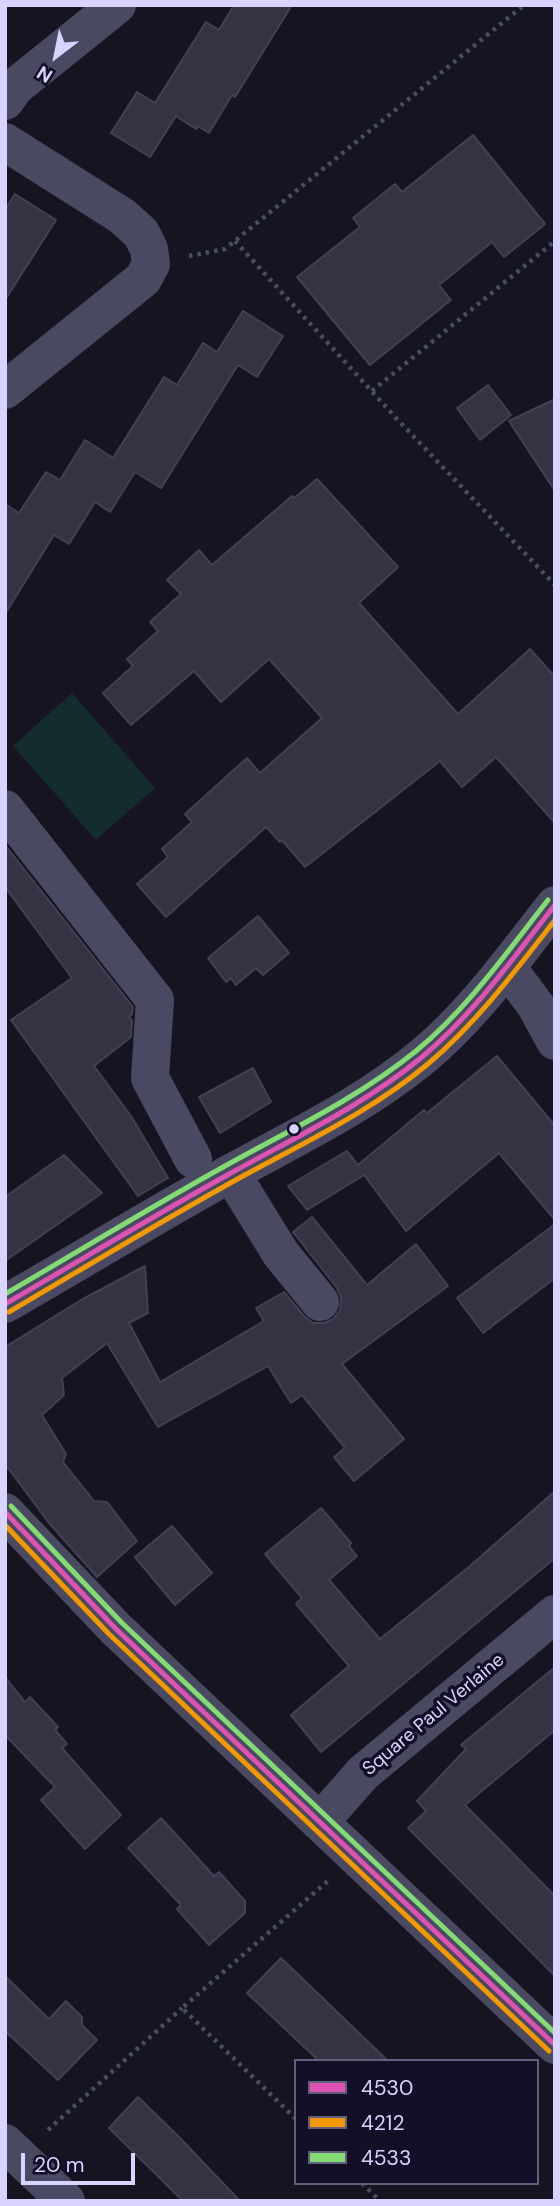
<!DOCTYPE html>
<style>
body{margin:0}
#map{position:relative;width:560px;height:2206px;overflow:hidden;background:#161421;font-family:"DM Sans",sans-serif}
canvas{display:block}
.frame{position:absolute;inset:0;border:7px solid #d9d4ff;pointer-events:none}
.legend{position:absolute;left:294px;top:2059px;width:245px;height:126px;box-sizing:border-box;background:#130f26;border:2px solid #625e7d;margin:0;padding:9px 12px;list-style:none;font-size:21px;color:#d9d4ff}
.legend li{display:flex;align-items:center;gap:14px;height:35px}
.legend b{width:35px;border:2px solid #625e7d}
.north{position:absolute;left:21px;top:21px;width:70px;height:70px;-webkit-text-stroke:5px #130f26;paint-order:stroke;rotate:212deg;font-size:19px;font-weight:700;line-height:28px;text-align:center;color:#d9d4ff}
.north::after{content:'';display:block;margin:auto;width:24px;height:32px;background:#d9d4ff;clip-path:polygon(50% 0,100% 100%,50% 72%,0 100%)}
.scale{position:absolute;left:21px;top:2153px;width:114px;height:32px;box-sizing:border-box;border:4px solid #d9d4ff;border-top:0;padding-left:9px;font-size:21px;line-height:24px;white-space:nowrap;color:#d9d4ff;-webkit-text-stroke:5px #130f26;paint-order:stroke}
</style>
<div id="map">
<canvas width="560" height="2206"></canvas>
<div class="frame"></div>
<ul class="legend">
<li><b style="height:9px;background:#de53b2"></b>4530</li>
<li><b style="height:9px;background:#f39900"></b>4212</li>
<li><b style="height:9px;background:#82dc73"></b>4533</li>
</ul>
<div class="north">N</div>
<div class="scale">20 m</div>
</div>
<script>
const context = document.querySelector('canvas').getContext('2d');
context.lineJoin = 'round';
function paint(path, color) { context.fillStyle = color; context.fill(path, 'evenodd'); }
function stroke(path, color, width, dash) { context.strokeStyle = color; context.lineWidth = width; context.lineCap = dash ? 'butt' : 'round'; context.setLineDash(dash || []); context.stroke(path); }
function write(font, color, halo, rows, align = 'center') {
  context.font = font + ' "DM Sans",sans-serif'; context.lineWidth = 7; context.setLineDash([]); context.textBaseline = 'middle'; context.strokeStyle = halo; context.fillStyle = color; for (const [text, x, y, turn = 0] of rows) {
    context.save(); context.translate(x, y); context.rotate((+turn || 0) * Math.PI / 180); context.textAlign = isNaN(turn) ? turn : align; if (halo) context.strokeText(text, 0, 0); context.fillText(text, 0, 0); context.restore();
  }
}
paint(new Path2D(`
 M72,693l83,95 -59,52 -83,-94z`), '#132c2d');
const building = new Path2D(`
 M234,5h58l-57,92 -3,-2 -23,38 -11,-7 -2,3 -20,-13 -26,41 -39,-24 26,-41 18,11 51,-81 13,8z
 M473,135l72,89 -41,33 -12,-15 -53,43 12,15 -81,65 -73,-88 63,-50 -7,-9 42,-34 7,8z
 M15,194l41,26 -51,80v-90z
 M243,311l40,25 -26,41 -19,-12 -77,123 -26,-16 -25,40 -15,-10 -26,42 -15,-9 -49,79v-110l14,9 27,-41 14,8 25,-40 28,18 51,-81 13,8 26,-42 14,9z
 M488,385l23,30 -31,25 -23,-32z
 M555,399v92l-46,-70z
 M317,479l81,88 -39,36 99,111 72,-65 25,28v146l-59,-66 -34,30 -22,-26 -135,106 -23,-27 -2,2 -14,-15 -100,90 -29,-33 31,-27 -6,-8 30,-27 -7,-8 62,-56 13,15 62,-55 -53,-59 -48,43 -27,-31 -63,54 -28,-32 30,-27 -6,-7 31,-28 -8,-9 31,-28 -14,-14 32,-30 13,15 80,-69 2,2z
 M5,845l128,162 -1,7 -3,3 3,3 -1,17 -37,29 37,50 37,62 -30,18 -127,-176 61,-42 -67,-91z
 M258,916l31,37 -26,22 -7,-7 -20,17 -5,-7 -5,4 -18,-24z
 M497,1056l58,70v94l-56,-67 -93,78 -42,-56 -57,35 -19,-24 59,-35 11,14 66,-55 3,3z
 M253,1068l18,34 -51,31 -21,-36z
 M64,1155l38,38 -97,68v-64z
 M312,1217l55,68 49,-41 32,42 -106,78 62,75 -50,42 -20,-24 11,-9 -43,-53 -11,8 -23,-37 -110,61 -51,-84 -45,35 2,17 -22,20 24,39 -3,8 31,39 13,1 30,39 -40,36 -48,-54 -44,-59v-117l76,-47 64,-34 3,47 -19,10 31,59 104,-61 -8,-13 28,-16 20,24 9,7h11l9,-4 7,-9 1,-12 -4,-10 -44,-56z
 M555,1224v54l-72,55 -26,-35z
 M555,1491v67l-234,194 -30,-37 58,-49 -53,-62 6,-6 -37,-44 56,-46 30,35 -2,3 8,10 -28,24 51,59 90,-73z
 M172,1526l40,47 -37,32 -40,-48z
 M555,1667v63l-90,75 90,91v80l-147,-148 18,-17 -9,-10 49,-52 -5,-4z
 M5,1677l20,25 5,-5 28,30 -3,3 12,14 -5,4 59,67 -36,34 -44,-49 14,-13 -50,-52z
 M161,1818l53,58 5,-4 26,29v12l-36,32 -32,-36 4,-4 -53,-57z
 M281,1958l107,103h-69l-72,-68z
 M5,1976l44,43 17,-18 16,16v8l15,15 -39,40 -53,-49z
 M138,2097l41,40 61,64h-57l-74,-73z`);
paint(building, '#343243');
stroke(building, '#433f54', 2);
stroke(new Path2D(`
 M235,241l162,178 158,166
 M189,256l36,-7 299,-244
 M372,391l183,-150
 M296,2119l-114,-111 147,-128
 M48,2130l134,-122
 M362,2183l18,18`), '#44505f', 4.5, [3.5, 5]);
stroke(new Path2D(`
 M5,101l10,-14 102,-82
 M5,142l117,74 19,17 8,16 2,15 -8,15 -138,111
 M5,809l150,191 -5,78 43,81
 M507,967l29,39 19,35
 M231,1173l50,81 39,48
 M320,1822l43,-49 192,-159
 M5,2143l61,58`), '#4a4962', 38);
stroke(new Path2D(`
 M5,1304c75,-43 150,-89 226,-131 65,-36 133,-68 191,-116 52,-43 91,-99 133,-152
 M5,1512l110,116 440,417`), '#4a4962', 38);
stroke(new Path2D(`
 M5,1304c76,-44 150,-89 226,-131 65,-36 133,-68 191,-116 52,-43 91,-99 133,-152
 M5,1512l110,116 440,417`), '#de53b2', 5);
stroke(new Path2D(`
 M9,1312c75,-44 149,-89 225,-131 67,-37 137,-69 195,-118 49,-42 87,-93 126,-143
 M5,1525l104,109 440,417`), '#f39900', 5);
stroke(new Path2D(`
 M5,1294c74,-43 146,-87 220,-128 65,-36 133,-68 191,-115 52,-43 91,-99 132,-151
 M11,1506l110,116 434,411`), '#82dc73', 5);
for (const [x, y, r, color] of [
 [294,1129,6,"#d9d4ff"]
]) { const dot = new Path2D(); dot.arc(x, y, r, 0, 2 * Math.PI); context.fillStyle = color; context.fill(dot); stroke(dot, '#130f26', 2.5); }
write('19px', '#d9d4ff', '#130f26', [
 ["Square Paul Verlaine",434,1715,-40]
]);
</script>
